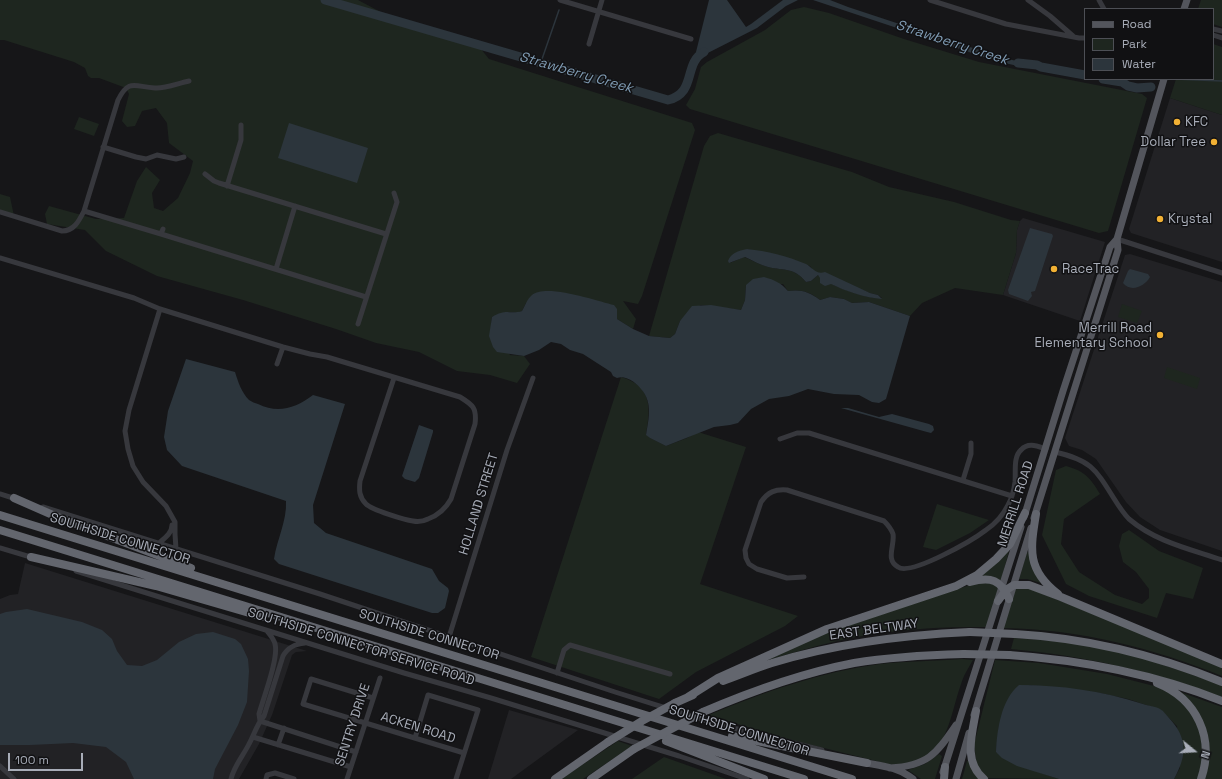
<!DOCTYPE html>
<style>
body{margin:0}
#map{position:relative;width:1222px;height:779px;overflow:hidden;background:#161618;font-family:"Space Grotesk",sans-serif}
canvas{display:block}
.legend{position:absolute;left:1084px;top:8px;width:130px;height:72px;box-sizing:border-box;background:#111113;border:1px solid #4d4f55;margin:0;padding:5px 7px;list-style:none;font-size:12px;color:#a8adb8}
.legend li{display:flex;align-items:center;gap:8px;height:20px}
.legend b{width:20px;border:1px solid #4d4f55}
.north{position:absolute;left:1174px;top:731px;width:40px;height:40px;-webkit-text-stroke:3px #111113;paint-order:stroke;rotate:108deg;font-size:11px;font-weight:700;line-height:16px;text-align:center;color:#a8adb8}
.north::after{content:'';display:block;margin:auto;width:14px;height:18px;background:#a8adb8;clip-path:polygon(50% 0,100% 100%,50% 72%,0 100%)}
.scale{position:absolute;left:8px;top:753px;width:75px;height:18px;box-sizing:border-box;border:2px solid #a8adb8;border-top:0;padding-left:5px;font-size:12px;line-height:14px;white-space:nowrap;color:#a8adb8;-webkit-text-stroke:3px #111113;paint-order:stroke}
</style>
<div id="map">
<canvas width="1222" height="779"></canvas>
<ul class="legend">
<li><b style="height:5px;background:#53555c"></b>Road</li>
<li><b style="height:11px;background:#1e261f"></b>Park</li>
<li><b style="height:11px;background:#2c353c"></b>Water</li>
</ul>
<div class="north">N</div>
<div class="scale">100 m</div>
</div>
<script>
const context = document.querySelector('canvas').getContext('2d');
context.lineJoin = 'round';
function paint(path, color) { context.fillStyle = color; context.fill(path, 'evenodd'); }
function stroke(path, color, width, dash) { context.strokeStyle = color; context.lineWidth = width; context.lineCap = dash ? 'butt' : 'round'; context.setLineDash(dash || []); context.stroke(path); }
function write(font, color, halo, rows, align = 'center') {
  context.font = font + ' "Space Grotesk",sans-serif'; context.lineWidth = 3; context.setLineDash([]); context.textBaseline = 'middle'; context.strokeStyle = halo; context.fillStyle = color; for (const [text, x, y, turn = 0] of rows) {
    context.save(); context.translate(x, y); context.rotate((+turn || 0) * Math.PI / 180); context.textAlign = isNaN(turn) ? turn : align; if (halo) context.strokeText(text, 0, 0); context.fillText(text, 0, 0); context.restore();
  }
}
paint(new Path2D(`
 M1170,98l52,17v147l-91,-29 -2,-4z
 M1023,218l82,24 -25,79 -77,-26 13,-42 1,-23 3,-9z
 M1130,254l92,28v269l-62,-21 -20,-13 -14,-15 -30,-43 -14,-9 -13,-4 -4,-8 60,-183z
 M25,563l282,88 -11,1 -4,3 -20,60 -13,29 -20,35h-239v-180l10,-4 8,-1z
 M509,710l69,20 -67,49h-23z`), '#222225');
paint(new Path2D(`
 M0,0h358l53,28 70,21 8,10 203,64 3,7 -53,166 -4,8 -15,-3 13,18 -3,10 -16,-10 -91,-16 -4,8 -5,2 -7,-1 -18,5 -1,9 19,29 14,1 6,8 -13,19 -27,-8 -33,-4 -38,-19 -43,-9 -40,-14 -93,-29 -86,-24 -51,-25 -21,-21 -38,-6 -2,-10 4,-8 47,13 28,-1 13,-37 9,-14 14,13 -8,13 2,15 9,3 15,-13 12,-25 3,-12 -24,-18 -2,-20 -11,-15 -14,3 -7,15 -8,1 -5,-6 7,-27 -3,-6 -27,-10h-8l-3,-2 -3,-8 -11,-6 -70,-22h-4z
 M1201,0h21v27l-9,-3v-15h-15z
 M804,7l25,6 75,26 75,23 163,32 5,4 -39,133 -9,2 -409,-124 -4,-4 9,-16 6,-22 6,-5 58,-32 26,-20z
 M1213,44l9,3v68l-52,-17 6,-19h37z
 M79,117l20,7 -5,12 -20,-7z
 M718,133l134,39 37,15 65,15 57,18 9,1 -3,9 -1,23 -13,42 -48,-7 -33,15 -12,13 -41,-14 -17,1 -8,-4 -14,-2 -10,3c-9,-8 -19,-11 -32,-9l-5,-7 -37,1 -1,15 -4,10 -40,-5 -21,16 -5,13 -5,4 -21,-2 55,-190 6,-10zM747,249l63,17 4,6 56,21 8,2 4,3c-15,1 -53,-12 -64,-23l-7,6 -5,1c-12,-15 -21,-11 -38,-15 -8,-2 -16,-7 -24,-10l-14,6z
 M0,194l10,3 4,19 -14,-4z
 M1122,304l20,7 -5,12 -19,-6z
 M1167,367l33,11 -3,11 -33,-11z
 M621,377c31,9 30,31 25,57l4,4 16,8 21,-8 11,-6 48,15 -46,137 98,32 -13,10 -89,46 -37,27 -128,-42z
 M1066,466c18,5 24,11 34,28l-36,25 -3,25 18,28 36,23 27,9 7,-6v-9l-13,-17 -13,-10 -4,-16 3,-12 7,-4 30,21 44,17 -10,31 -27,-6 -9,25 -68,-22 -23,-12 -24,-49 14,-65z
 M937,504l52,16 -19,13 -34,17 -13,-3z
 M1010,547l-9,34 -10,-5h-9z
 M1027,552l2,1 12,30 -14,-4h-8z
 M984,581l15,5 -12,41c-57,-1 -115,4 -170,19 -19,5 -38,11 -56,16l50,-24 89,-32z
 M1023,586l199,79v11c-69,-28 -143,-47 -219,-48l13,-40z
 M1014,638l52,4 63,11 93,32v12c-69,-26 -137,-41 -211,-48z
 M962,659l11,1c-3,5 -6,10 -9,16 -17,42 -12,88 -72,89l-116,-29 -67,-21c55,-23 112,-43 171,-51 27,-3 55,-3 82,-5z
 M995,660l44,3 68,11 51,13 14,7 19,17 11,25 1,21 -5,22h-24l6,-11 -3,-42 -16,-16 -33,-11 -28,-6 -70,-8 -31,40 -3,27 45,21 18,6 -72,-1 -10,-12 -3,-21z
 M1180,692l42,15v72h-18l5,-30 -26,-54z
 M618,741l14,5 -49,33h-22z
 M939,754l3,2 -7,23h-14l-13,-9 17,-6z
 M664,757l62,22h-94z
 M967,761h3l11,18h-19z`), '#1e261f');
paint(new Path2D(`
 M709,0h18l19,27 5,-3 32,-24h15l-12,6 -29,22 -61,31v-7z
 M813,0h17l18,7 112,37 69,21c-10,3 -22,-2 -33,-4z
 M289,123l79,25 -11,35 -79,-25z
 M1030,228l22,6 1,2 -18,55 -4,1 1,4 -4,5 -19,-7 -1,-4z
 M747,249c20,2 40,7 59,15 7,4 10,11 19,8l45,21 8,2 4,4c-16,-1 -37,-8 -51,-15l-6,2 -5,-3v-5l-2,-3 -7,6 -5,1c-12,-15 -21,-11 -38,-15 -8,-2 -16,-7 -23,-10l-16,6 -1,-2c3,-8 10,-10 19,-12z
 M1130,269l18,5 2,3c-5,9 -19,16 -27,6l5,-12z
 M764,277c11,3 17,6 24,14 13,-2 22,1 32,9l10,-3 14,2 8,4 17,-1 41,14 -24,83 -7,4 -7,-1 -13,-7 -25,-1 -26,-5 -19,7 -20,3 -18,10 -13,14 -8,2 -16,2 -48,19 -16,-8 -4,-3c4,-22 7,-37 -11,-52 -5,-4 -12,-7 -18,-5l-4,-2 -2,-4 -28,-18 -13,-4 -9,-6 -10,-2 -12,8 -15,6 -27,-4 -4,-5 -4,-11 3,-19c15,-9 18,-2 30,-6 3,-5 5,-12 10,-16 14,-12 65,6 82,10l3,4v10l16,10 16,7 21,2 5,-4 5,-13 12,-15 19,-1 30,5 4,-10 1,-15 7,-6z
 M186,359l49,13c3,10 7,21 14,28 3,2 6,3 9,4 20,10 38,4 55,-9l32,9 -32,101 1,18 12,10 106,36 7,12 9,7 1,3 -4,17 -7,5h-6l-153,-49 -5,-5c3,-20 13,-38 12,-58l-104,-35 -15,-16 -3,-13 4,-26z
 M841,408h7l31,9 13,-3 37,10 4,2 1,4 -3,3 -4,-1z
 M419,425l14,5v2l-14,46 -4,4 -10,-3 -3,-3z
 M27,609l55,13 20,8 10,9 5,12 10,14 15,1 15,-6 22,-18 17,-8 17,-2 22,7 6,5 7,15 1,12 -2,31 -9,23 -23,44 -2,10h-79l-8,-17 -20,-15 -33,-4 -43,2h-30v-131l6,-2z
 M1019,685c42,0 84,6 124,19 6,2 12,2 17,5 4,2 6,6 9,9 19,20 18,38 5,61h-115l-42,-13 -15,-8 -6,-6c1,-22 5,-52 23,-67z`), '#2c353c');
stroke(new Path2D(`
 M541,62l18,-52
 M1175,79l47,2`), '#2c353c', 1.5);
stroke(new Path2D(`
 M325,0l343,100c29,-7 15,-37 36,-48
 M1018,63l19,2 4,2 44,8
 M1103,79l19,3 6,4 9,2 14,-1`), '#2c353c', 9);
stroke(new Path2D(`
 M560,0l131,39
 M930,0l76,24 73,14h6
 M1028,0l22,16 23,20
 M1099,0l5,9
 M1213,29l9,2
 M1213,35l9,3
 M589,44l13,-44
 M103,147l33,10 10,2 11,-4 19,4 8,-2
 M205,174l9,7 5,2 167,51
 M227,186l14,-46v-15
 M84,211l77,23 2,-5
 M0,212l62,19c12,0 17,-10 22,-20l34,-111c11,-22 17,-13 37,-12 9,1 24,-5 34,-7
 M161,234l205,63
 M1117,239l105,34
 M0,258l134,40 26,11 123,38 27,7 17,3 133,40c13,8 17,11 15,27l-24,75c-5,9 -12,16 -23,20 -4,2 -10,3 -15,2 -8,-1 -41,-11 -47,-17 -7,-7 -7,-14 -6,-23l34,-103
 M276,269l19,-63
 M160,309l-31,101 -4,21 3,18 5,17 10,16 23,24 9,16v12l1,15
 M358,324l39,-122 -3,-9
 M277,364l6,-17
 M780,439l17,-6h12l203,63
 M1055,452c35,8 40,16 58,45 5,8 10,16 16,22 27,23 61,30 93,41
 M963,480l8,-26v-11
 M0,494l16,5
 M43,507l277,87 295,98 102,32 105,26
 M159,543c6,-5 13,-10 13,-18
 M0,548l34,10
 M76,571l328,102 87,25 188,58 68,23
 M804,577l-17,1 -30,-9 -8,-5 -3,-6 -1,-8 16,-48c7,-10 14,-13 26,-12l97,31c4,4 7,7 9,13 2,11 -8,26 5,33 13,9 75,-27 88,-37 9,-6 17,-15 22,-25 4,-7 6,-15 7,-23 1,-10 -2,-25 6,-32 7,-8 16,-4 25,-1
 M449,637l58,-187 26,-72
 M557,673l7,-23 6,-5 100,29
 M373,698l-62,-19 -8,25 161,49
 M260,721l96,31
 M260,721l-1,-7c4,-15 20,-56 16,-70 -1,-5 -5,-9 -8,-13
 M253,737l98,30
 M415,738l13,-43 50,15 -22,69
 M278,745l6,-17
 M0,766l14,13
 M231,779c3,-13 12,-23 18,-35 5,-9 8,-20 15,-28l19,-60c5,-9 12,-12 22,-13
 M266,779l1,-4 8,-2 19,6
 M347,779l33,-101`), '#37383d', 5);
stroke(new Path2D(`
 M1184,9l3,-9
 M1024,517l39,-126 47,-144 7,-8
 M1034,518l84,-268 -1,-11 47,-160
 M974,715l57,-187
 M867,763c16,3 33,5 46,16
 M890,768c38,-2 46,-14 66,-43
 M943,772l78,-245
 M956,779l13,-46`), '#53555c', 7);
stroke(new Path2D(`
 M14,498l41,18 136,52
 M1036,514c-6,36 -9,56 22,80
 M0,515l852,264
 M0,530l804,249
 M31,557l125,29 107,31
 M970,582c21,-6 31,-2 39,17
 M998,601l8,-11 8,-5h15l32,12 161,67
 M1015,634c71,4 141,21 207,48
 M1009,655c73,5 145,19 213,46
 M723,681c17,-6 33,-13 49,-18 65,-20 131,-28 198,-31
 M1157,683c40,16 58,55 44,96
 M688,697l30,-19 109,-49 129,-43 21,-11 19,-16 14,-15 15,-31
 M675,703l18,-8
 M976,711c-4,23 -13,51 8,68
 M703,712c49,-21 99,-39 151,-49 36,-6 73,-8 110,-9
 M732,736l135,27
 M666,741l98,38
 M555,779l53,-37
 M591,779l43,-30
 M944,779l1,-12`), '#63666e', 8);
stroke(new Path2D(`
 M970,632l45,2
 M964,654l45,1
 M608,742l34,-21 33,-18
 M634,749l69,-37`), '#63666e', 8);
for (const [x, y, r, color] of [
 [1177,122,4,"#f2b134"],
 [1214,142,4,"#f2b134"],
 [1160,219,4,"#f2b134"],
 [1054,269,4,"#f2b134"],
 [1160,335,4,"#f2b134"]
]) { const dot = new Path2D(); dot.arc(x, y, r, 0, 2 * Math.PI); context.fillStyle = color; context.fill(dot); stroke(dot, '#111113', 1.5); }
write('13px', '#a8adb8', '#111113', [
 ["KFC",1185,122],
 ["Dollar Tree",1206,142,"right"],
 ["Krystal",1168,219],
 ["RaceTrac",1062,269],
 ["Merrill Road",1152,328,"right"],
 ["Elementary School",1152,343,"right"]
], 'left');
write('13px', '#a8adb8', '#111113', [
 ["HOLLAND STREET",479,504,-73],
 ["MERRILL ROAD",1016,504,-72],
 ["SOUTHSIDE CONNECTOR",120,539,17],
 ["EAST BELTWAY",874,630,-8],
 ["SOUTHSIDE CONNECTOR",429,635,17],
 ["SOUTHSIDE CONNECTOR SERVICE ROAD",361,647,17],
 ["SENTRY DRIVE",353,725,-72],
 ["ACKEN ROAD",418,728,17],
 ["SOUTHSIDE CONNECTOR",739,731,17]
]);
write('italic 14px', '#7f9bb3', '#111113', [
 ["Strawberry Creek",952,43,18],
 ["Strawberry Creek",576,73,16]
]);
</script>
